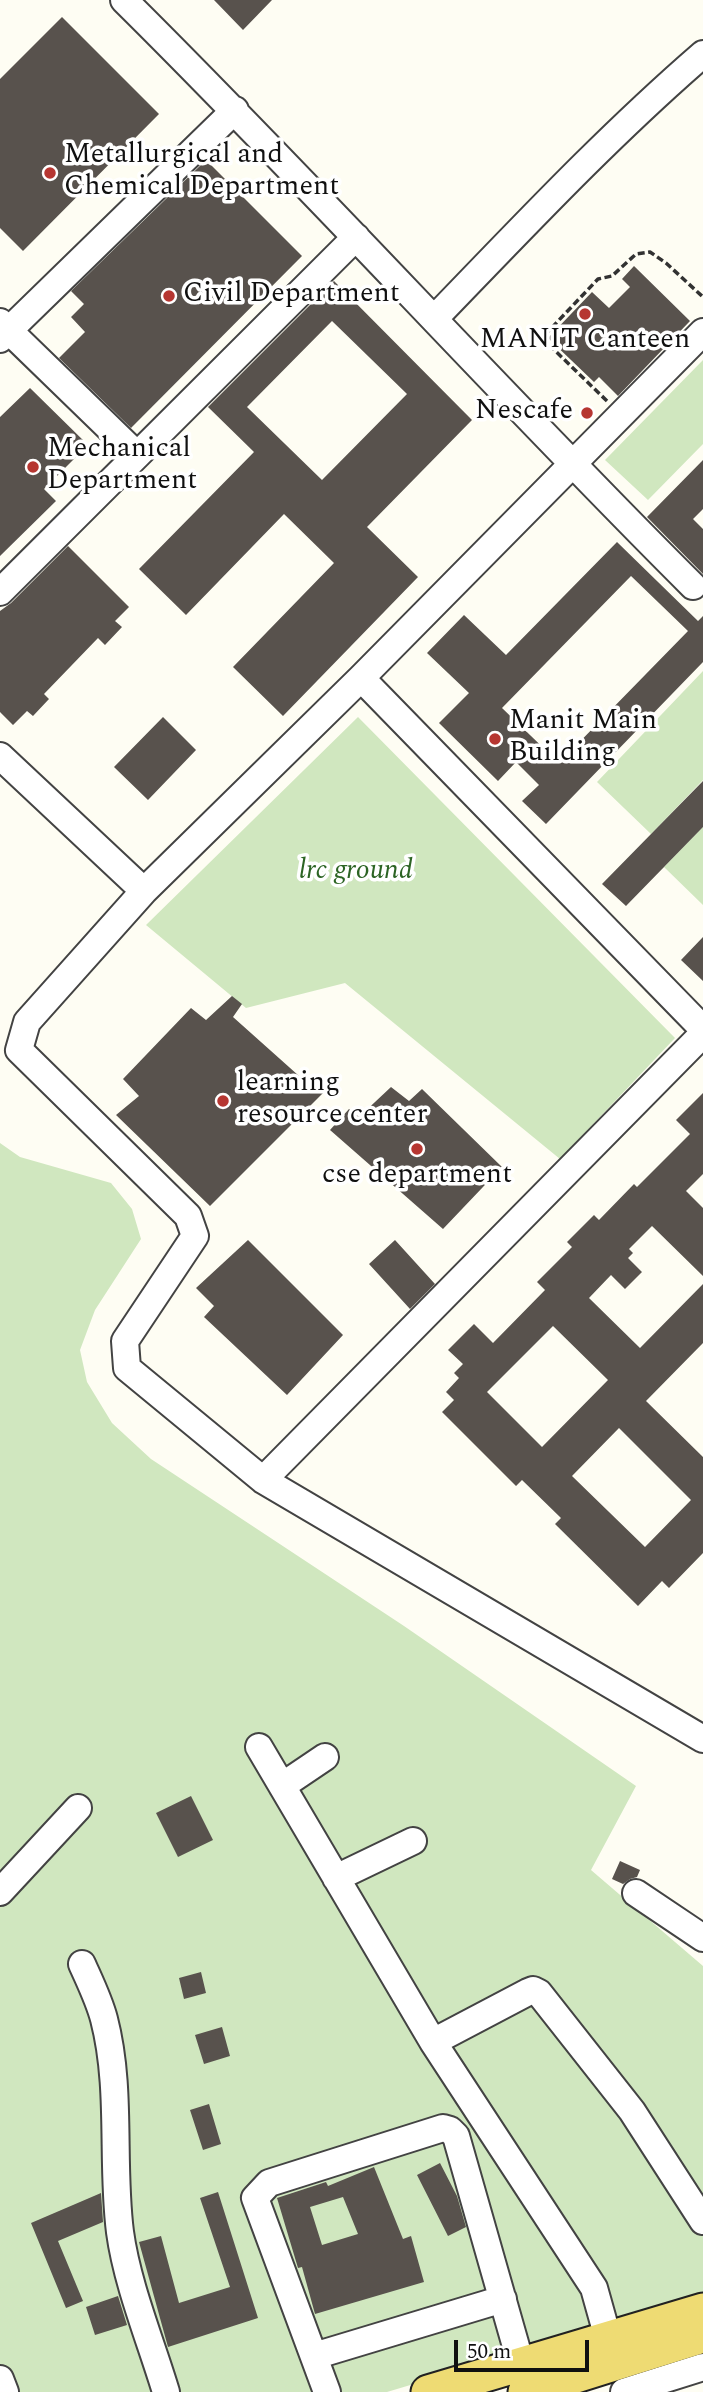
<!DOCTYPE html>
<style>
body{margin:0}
#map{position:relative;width:703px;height:2392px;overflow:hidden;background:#fefdf3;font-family:Spectral,serif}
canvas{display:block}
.scale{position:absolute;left:454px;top:2340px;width:135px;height:32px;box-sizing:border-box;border:4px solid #101010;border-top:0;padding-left:9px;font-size:21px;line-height:24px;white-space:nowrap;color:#101010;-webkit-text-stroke:5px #fff;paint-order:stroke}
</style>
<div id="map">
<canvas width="703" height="2392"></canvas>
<div class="scale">50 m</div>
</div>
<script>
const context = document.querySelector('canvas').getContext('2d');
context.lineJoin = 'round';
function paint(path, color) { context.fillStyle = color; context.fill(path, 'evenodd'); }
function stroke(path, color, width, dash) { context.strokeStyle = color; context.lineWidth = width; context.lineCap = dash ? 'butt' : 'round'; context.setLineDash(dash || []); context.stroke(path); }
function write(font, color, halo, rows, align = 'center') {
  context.font = font + ' Spectral,serif'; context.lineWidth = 7; context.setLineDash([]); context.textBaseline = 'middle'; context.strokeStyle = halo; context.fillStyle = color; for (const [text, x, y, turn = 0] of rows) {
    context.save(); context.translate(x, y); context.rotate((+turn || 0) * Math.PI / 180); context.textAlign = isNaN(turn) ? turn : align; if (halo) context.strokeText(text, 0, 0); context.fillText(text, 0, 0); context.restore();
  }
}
paint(new Path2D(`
 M703,360v84l-55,56 -43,-40z
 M703,671v109l-52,54 -54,-52z
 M358,717l317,321 -115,121 -215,-176 -99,25 -100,-83z
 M703,827v78l-39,-38z
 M0,1143l20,14 91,26 21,26 9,30 -46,71 -15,40 7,32 25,41 39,36 253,167 232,160 -45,84 112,96v327l-39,16 -277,83h-387z`), '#d0e7bf');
paint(new Path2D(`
 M214,0h58l-29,30z
 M62,17l97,97 -136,137 -23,-23v-149z
 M206,160l96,96 -171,172 -72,-70 26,-26 -14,-15 13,-13 -13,-13z
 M634,266l56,55 -72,75 -19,-19 -5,5 -46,-44 44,-46 17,16 21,-21 -8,-8z
 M334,281l138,139 -105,107 51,50 -135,139 -50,-49 101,-104 -50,-49 -98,101 -47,-46 115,-117 -46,-45zM332,321l75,73 -85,86 -75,-73z
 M30,388l58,57 -44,44 12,12 -56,55v-139z
 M703,460v49l-10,10 10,10v45l-56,-57z
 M617,542l81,79 5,-5v46l-157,162 -24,-23 17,-16 -23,-23 -18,19 -59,-58 30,-30 -42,-40 37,-38 42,40zM631,576l57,55 -129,132 -57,-55z
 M68,546l61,61 -14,14 7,6 -17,18 -7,-7 -54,56 5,5 -16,17 -6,-5 -14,14 -13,-13v-101l11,-8z
 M163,717l33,33 -48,50 -34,-33z
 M703,781v46l-77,79 -24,-22z
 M703,937v44l-22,-21z
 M232,996l10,8 -9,13 75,67 9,-7 12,10 -119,119 -94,-91 23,-19 -16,-17 68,-71 15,12z
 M391,1087l18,14 13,-12 80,78 -59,62 -113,-99 19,-21 10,8z
 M703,1093v81l-17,17 17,17v68l-51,-50 -23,23 4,4 -5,5 14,14 -17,17 -14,-14 -22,23 51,50 63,-64v59l-57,58 57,56v96l-34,35 -7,-7 -24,25 -83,-82 6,-6 -39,-38 -6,6 -74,-74 12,-12 -8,-8 13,-14 -5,-5 9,-9 -15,-14 26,-26 19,19 52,-53 -8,-8 35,-35 -5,-5 27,-27 5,5 35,-36 3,3 53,-53 -14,-14zM553,1326l55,54 -66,67 -55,-55zM619,1428l72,72 -46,47 -73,-71z
 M248,1240l95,95 -56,60 -83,-78 10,-11 -18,-18z
 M395,1240l40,44 -25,25 -41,-45z
 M191,1796l22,44 -35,17 -22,-44z
 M620,1861l20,9 -3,7 -7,2 -7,5 -11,-5z
 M201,1972l5,21 -22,6 -5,-21z
 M222,2027l8,29 -26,8 -9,-29z
 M209,2104l12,40 -18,6 -13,-40z
 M440,2163l17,33 9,31 -18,9 -31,-61z
 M374,2167l29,72 8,-3 13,46 -109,32 -13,-47 -4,1 -21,-70 49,-16 2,4zM343,2197l15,37 -36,11 -12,-38z
 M218,2192l40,126 -90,29 -29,-105 22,-6 18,67 51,-16 -30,-89z
 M101,2193l2,29 -45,19 25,60 -17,7 -35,-85z
 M118,2296l9,29 -32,10 -9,-28z`), '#58524d');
const minor = new Path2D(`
 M124,0c194,192 376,394 569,586
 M434,319c87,-90 173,-182 269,-265
 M0,322l137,133
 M703,332l-342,346 -217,213 -117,131 -8,28 169,166 7,20 -70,105 2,27 136,112 440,259
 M0,339l235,-229
 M0,592l356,-355
 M361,678l342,351
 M0,756l144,135
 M263,1480l440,-446
 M259,1747l174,295 161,246 14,50
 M282,1786l43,-29
 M336,1878l77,-37
 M0,1892l78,-84
 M636,1893l67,45
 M82,1964c8,18 17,36 22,55 18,69 7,143 16,213 7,52 31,110 46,160
 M433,2042l95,-50 5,-2 6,3 93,118 71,110
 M314,2356l189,-57
 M0,2379l5,13
 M327,2392l-72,-194 14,-15 174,-55 7,2 6,6 65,228
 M624,2392l79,-25`);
const major = new Path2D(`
 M428,2392l275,-82
 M525,2392l178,-56`);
stroke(minor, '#434343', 30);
stroke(major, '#212121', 37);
stroke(new Path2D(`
 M607,401l-65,-63 56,-59 14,-3 24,-22 14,-2 16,11 37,34`), '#323232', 3.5, [7, 3.5]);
stroke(minor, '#fff', 26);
stroke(major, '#eedb73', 33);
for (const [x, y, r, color] of [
 [50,173,7,"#b63631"],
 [169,296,7,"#b63631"],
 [585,314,7,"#b63631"],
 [587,413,7,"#b63631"],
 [33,467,7,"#b63631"],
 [495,739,7,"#b63631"],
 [223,1101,7,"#b63631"],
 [417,1149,7,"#b63631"]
]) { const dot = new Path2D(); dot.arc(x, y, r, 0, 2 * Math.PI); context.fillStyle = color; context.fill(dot); stroke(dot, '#fff', 2.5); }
write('28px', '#101010', '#fff', [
 ["Metallurgical and",64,157],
 ["Chemical Department",64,189],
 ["Civil Department",183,296],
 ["MANIT Canteen",585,342,"center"],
 ["Nescafe",573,413,"right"],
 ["Mechanical",47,451],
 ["Department",47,483],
 ["Manit Main",509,723],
 ["Building",509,755],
 ["learning",237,1085],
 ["resource center",237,1117],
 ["cse department",417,1177,"center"]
], 'left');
write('italic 28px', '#2c6424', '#fff', [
 ["lrc ground",356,873]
]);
</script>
